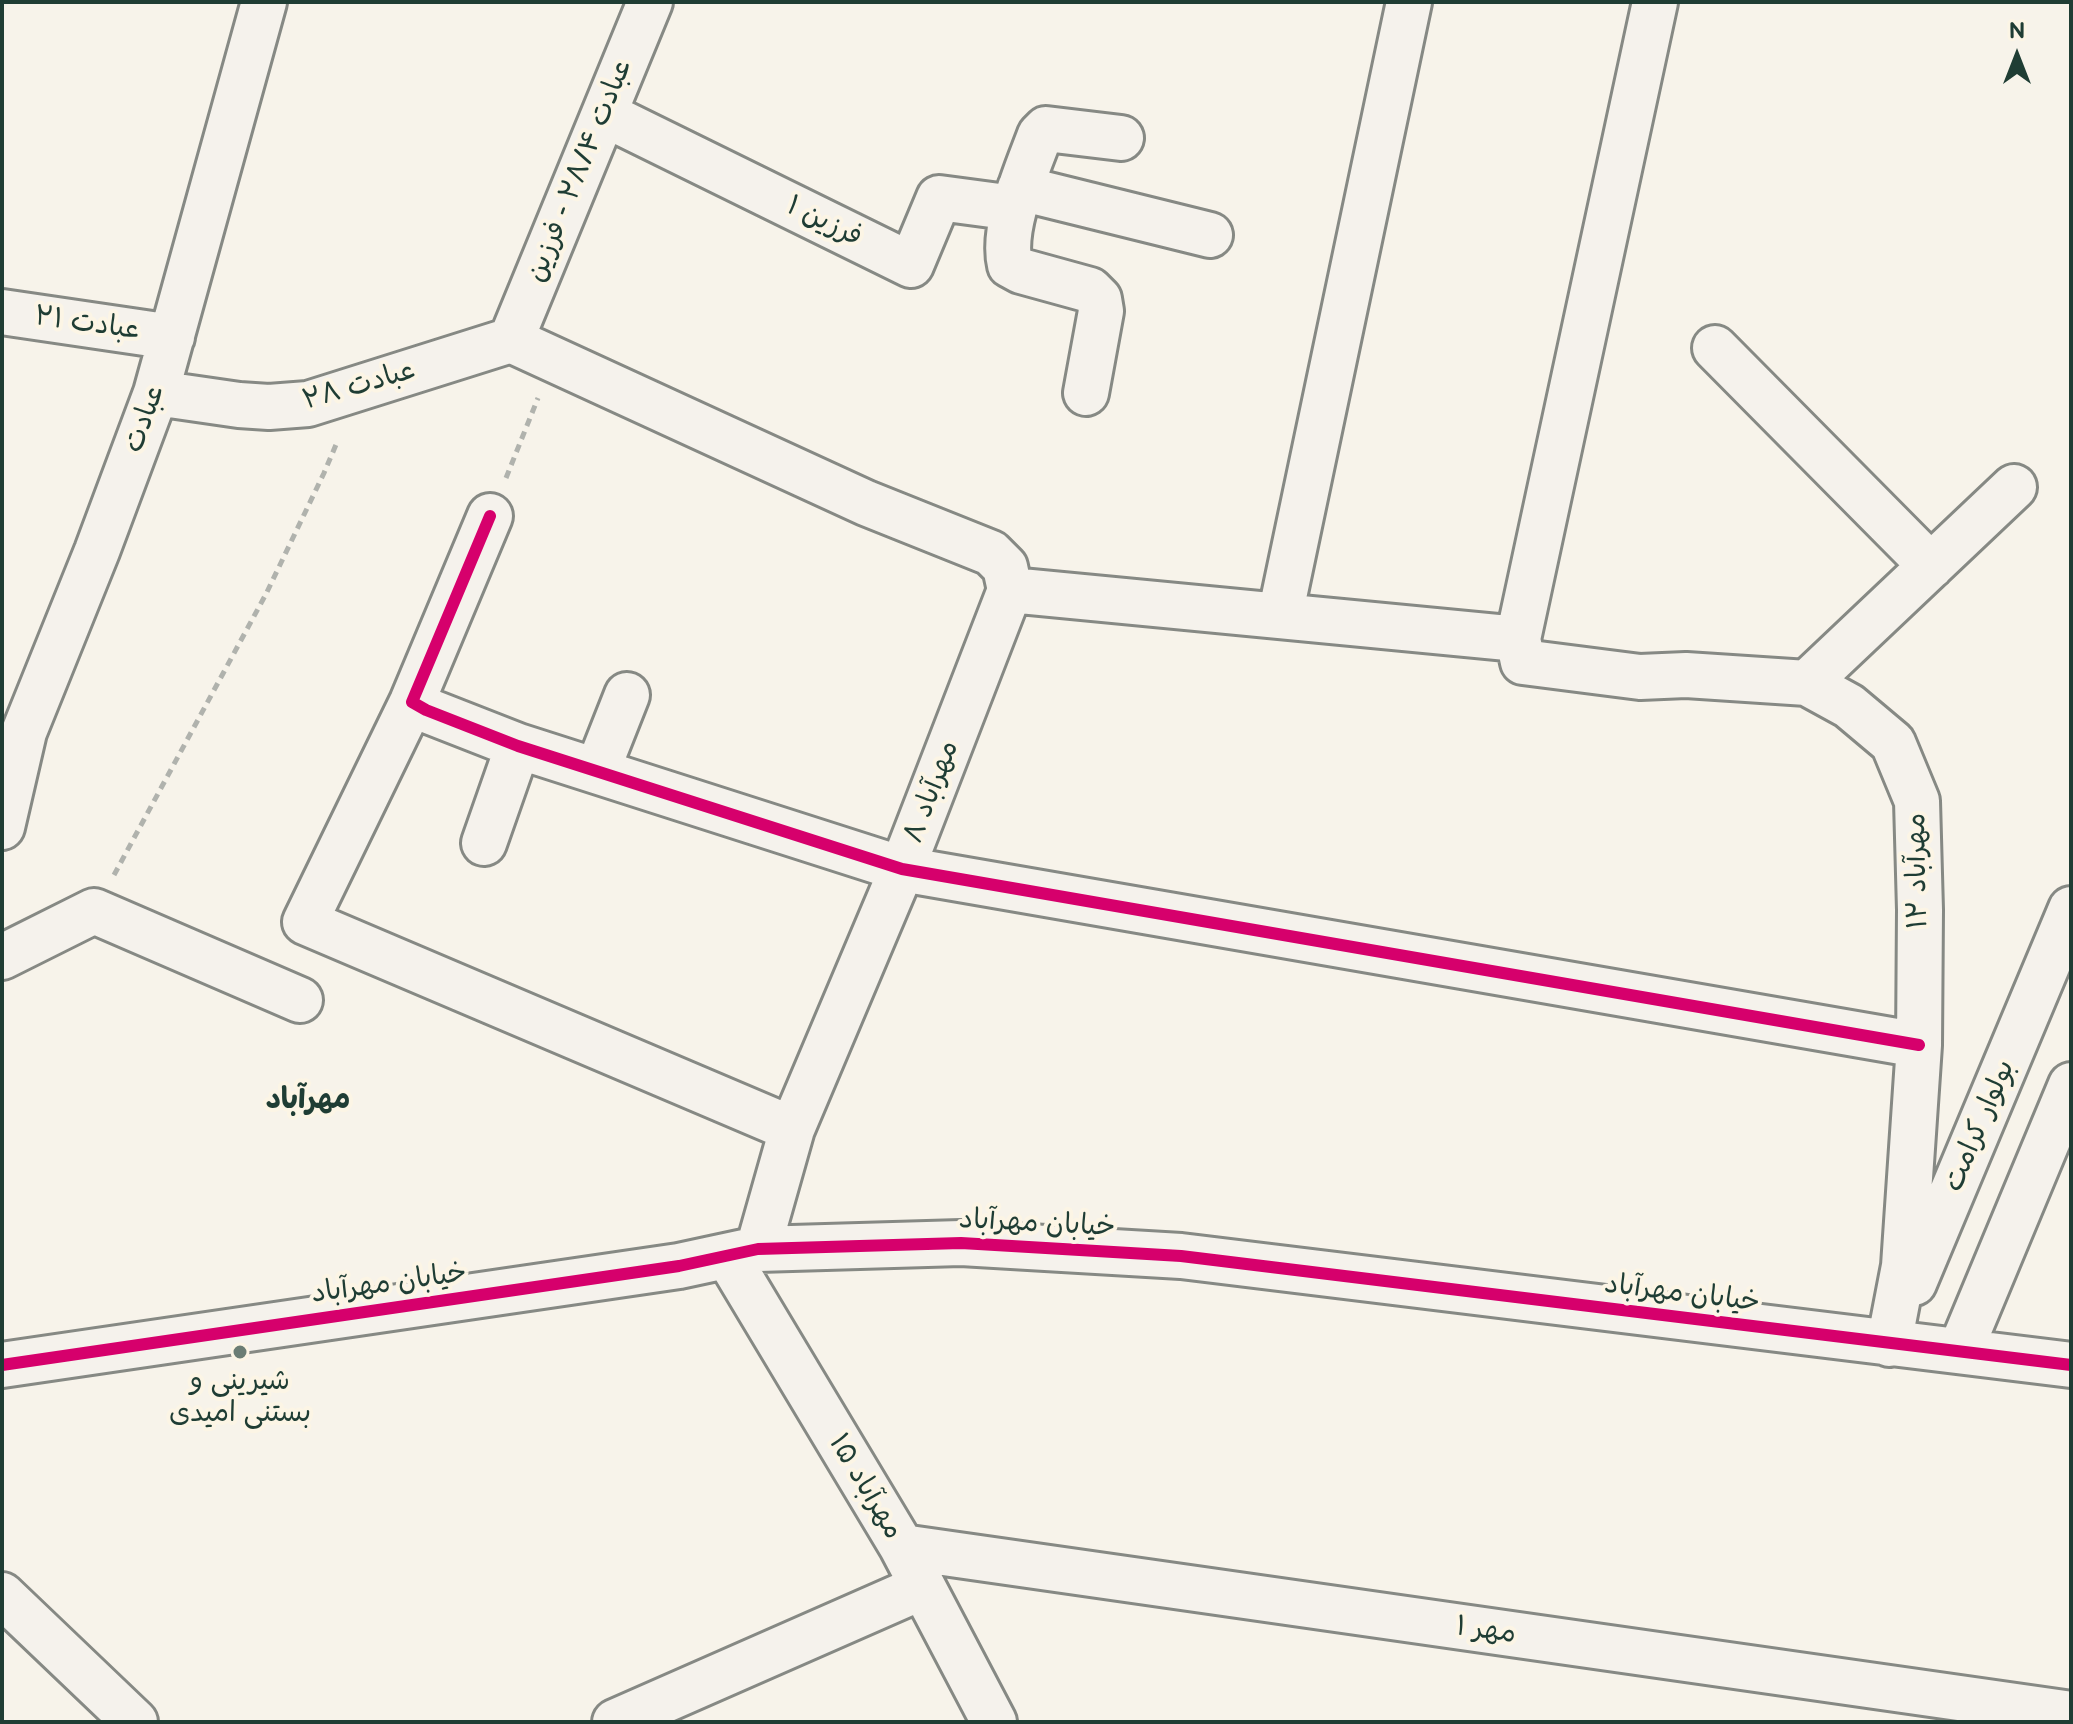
<!DOCTYPE html>
<meta charset="utf-8">
<style>
body{margin:0}
#map{position:relative;width:2073px;height:1724px;overflow:hidden;background:#f7f3ea;font-family:"Balsamiq Sans",sans-serif}
canvas{display:block}
.frame{position:absolute;inset:0;border:4px solid #1f3d34;pointer-events:none}
.north{position:absolute;left:1977px;top:16px;width:80px;height:80px;-webkit-text-stroke:6px #fcf5e5;paint-order:stroke;rotate:0deg;font-size:22px;font-weight:700;line-height:32px;text-align:center;color:#1f3d34}
.north::after{content:'';display:block;margin:auto;width:28px;height:36px;background:#1f3d34;clip-path:polygon(50% 0,100% 100%,50% 72%,0 100%)}
</style>
<div id="map">
<canvas width="2073" height="1724"></canvas>
<div class="frame"></div>
<div class="north">N</div>
</div>
<script>
const context = document.querySelector('canvas').getContext('2d');
context.lineJoin = 'round';
function stroke(path, color, width, dash) { context.strokeStyle = color; context.lineWidth = width; context.lineCap = dash ? 'butt' : 'round'; context.setLineDash(dash || []); context.stroke(path); }
function write(font, color, halo, rows, align = 'center') {
  context.font = font + ' "Balsamiq Sans","Playpen Sans Arabic",sans-serif'; context.lineWidth = 8; context.setLineDash([]); context.textBaseline = 'middle'; context.strokeStyle = halo; context.fillStyle = color; for (const [text, x, y, turn = 0] of rows) {
    context.save(); context.translate(x, y); context.rotate((+turn || 0) * Math.PI / 180); context.textAlign = isNaN(turn) ? turn : align; if (halo) context.strokeText(text, 0, 0); context.fillText(text, 0, 0); context.restore();
  }
}
const minor = new Path2D(`
 M1655,2l-137,637 5,23 117,15 46,-2 121,8 42,23 44,37 24,58 3,109 -1,135 -15,221 -15,78
 M604,114l307,151 28,-67 75,10
 M1020,188l190,47
 M2,312l170,25
 M511,340l355,163 125,50 14,14 5,23 -108,279 -110,260 -34,120
 M511,340l139,-338
 M1715,348l216,218
 M156,393l83,12 30,2 39,-3 203,-64
 M1086,393l15,-82 -2,-12 -9,-9 -69,-19 -11,-6c-9,-37 17,-95 30,-130l6,-6 75,9
 M490,516l-78,186 -107,220 487,207
 M1010,590l508,49
 M1280,616l129,-614
 M1807,683l207,-196
 M412,702l14,8 92,36 384,123 1017,176
 M597,771l30,-76
 M2,827l22,-95 73,-181 59,-158 108,-391
 M484,843l34,-97
 M2,957l92,-46 206,89
 M728,1257l174,290 92,175
 M1914,1283l157,-374
 M1960,1351l111,-266
 M2,1365l677,-99 79,-17 203,-6 220,13 890,109
 M902,1547l1169,167
 M2,1595l133,127
 M615,1722l307,-135`);
stroke(minor, '#868984', 50);
stroke(new Path2D(`
 M506,478l32,-80
 M114,875l152,-281 58,-121 14,-33`), '#b0b2ad', 5, [8, 6]);
stroke(minor, '#f5f2ec', 44);
stroke(new Path2D(`
 M490,516l-78,186 14,8 92,36 384,123 1017,176
 M2,1365l677,-99 79,-17 203,-6 220,13 890,109`), '#d6006c', 12);
for (const [x, y, r, color] of [
 [240,1352,8,"#6b7d74"]
]) { const dot = new Path2D(); dot.arc(x, y, r, 0, 2 * Math.PI); context.fillStyle = color; context.fill(dot); stroke(dot, '#fcf5e5', 3); }
write('28px', '#1f3d34', '#fcf5e5', [
 ["عبادت ۲۸/۴ - فرزین",580,171,-68],
 ["فرزین ۱",824,222,26],
 ["عبادت ۲۱",87,324,8],
 ["عبادت ۲۸",359,386,-16],
 ["عبادت",145,419,-70],
 ["مهرآباد ۸",932,792,-69],
 ["مهرآباد ۱۲",1918,871,-91],
 ["بولوار کرامت",1980,1126,-67],
 ["خیابان مهرآباد",1037,1224,3],
 ["خیابان مهرآباد",389,1284,-8],
 ["خیابان مهرآباد",1682,1294,7],
 ["مهرآباد ۱۵",865,1487,59],
 ["مهر ۱",1486,1631,8]
]);
write('28px', '#1f3d34', '#fcf5e5', [
 ["شیرینی و",240,1382],
 ["بستنی امیدی",240,1414]
]);
write('bold 30px', '#1f3d34', '#fcf5e5', [
 ["مهرآباد",308,1100]
]);
</script>
